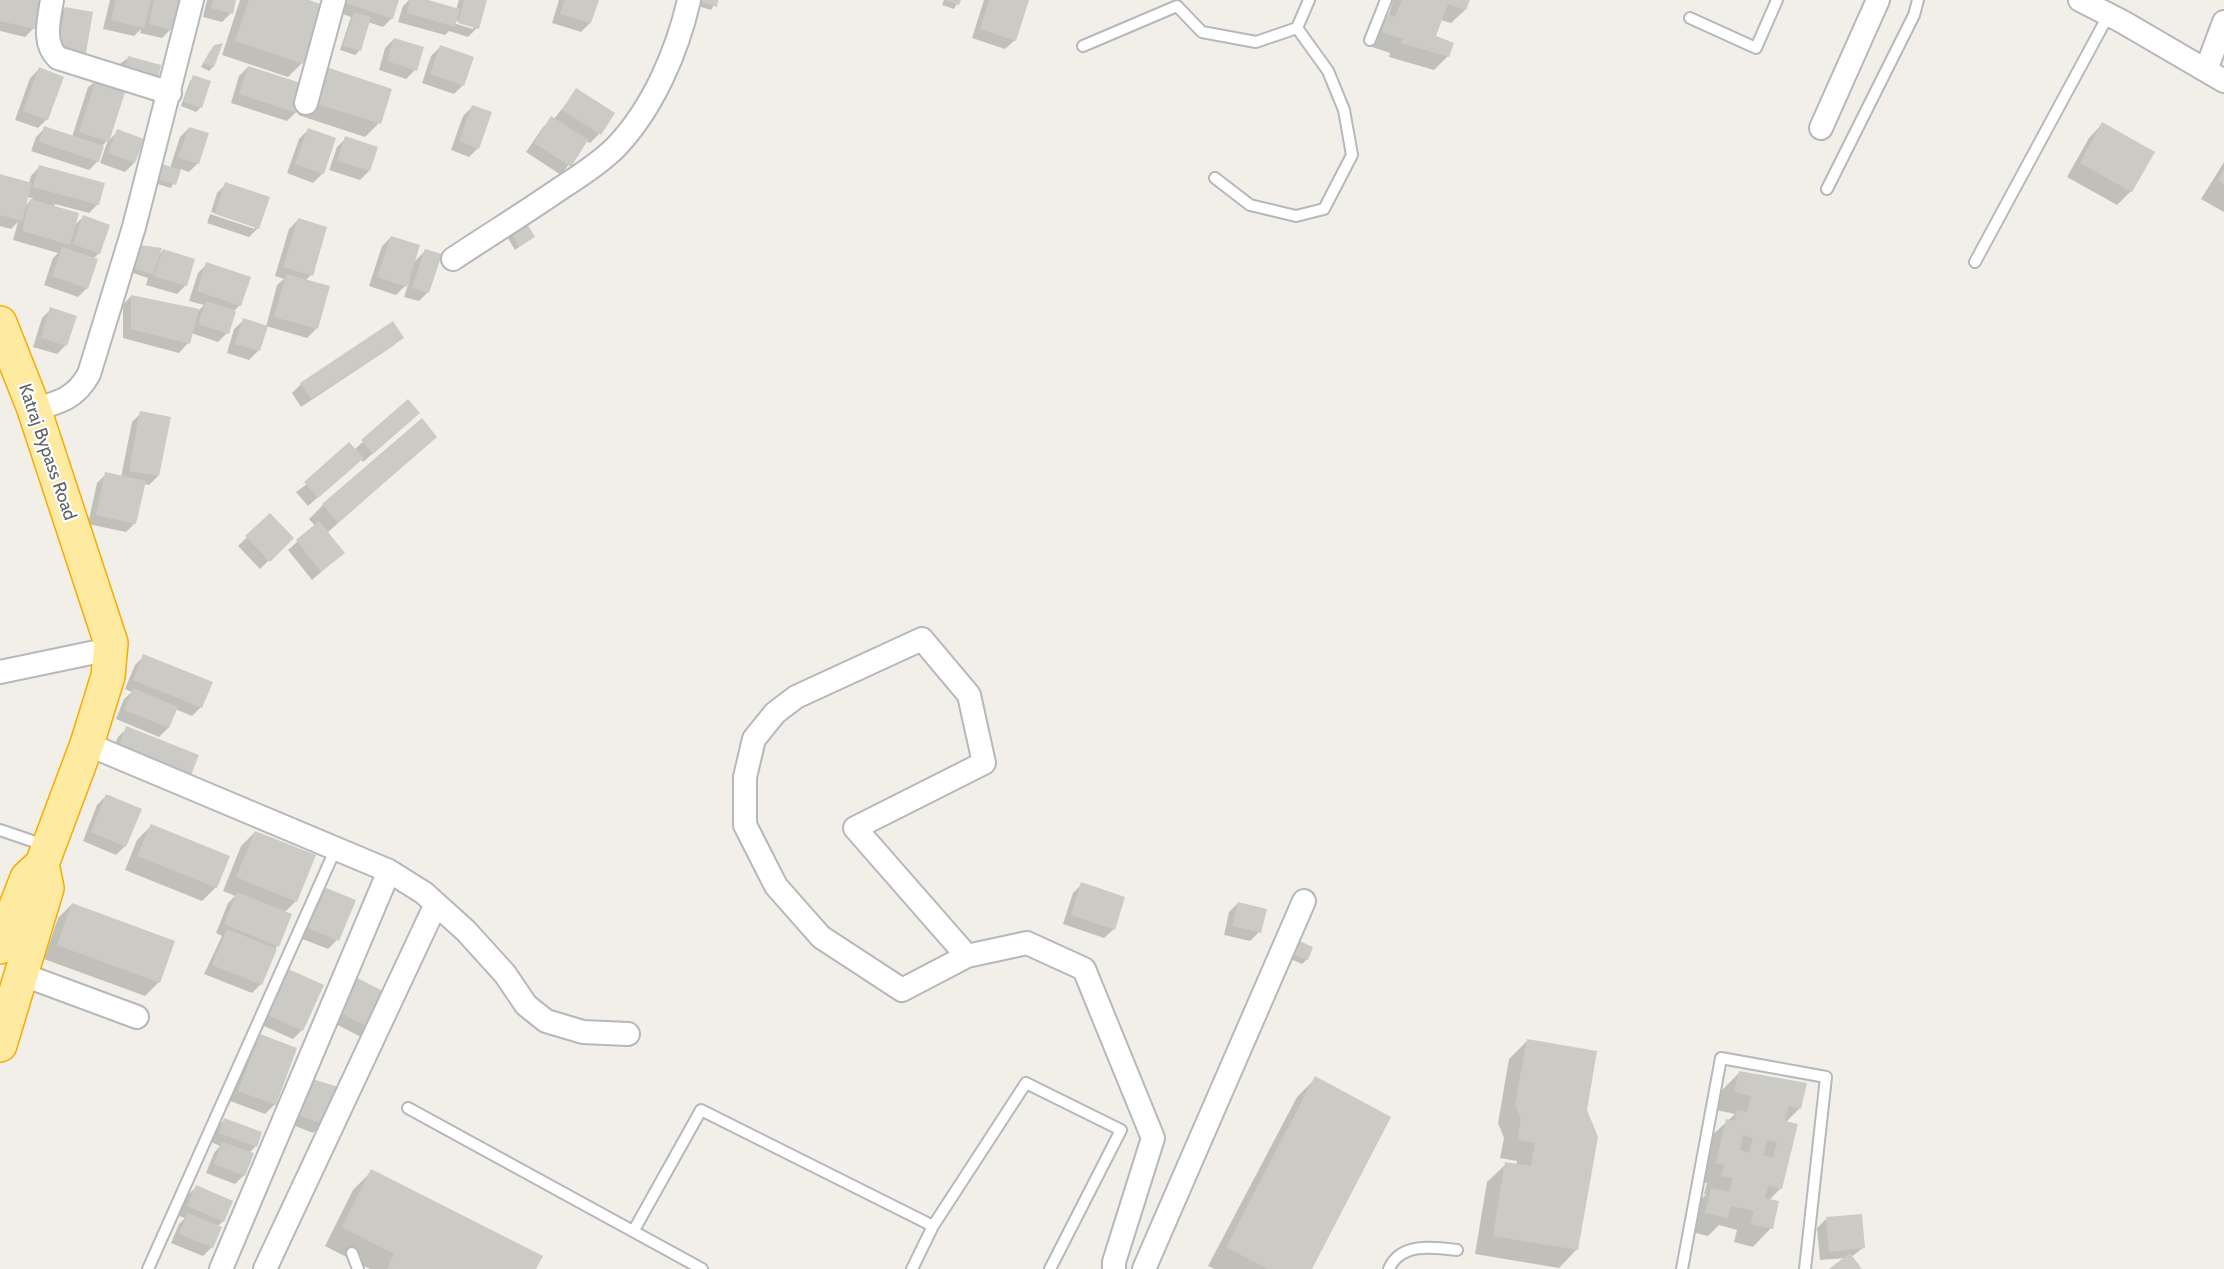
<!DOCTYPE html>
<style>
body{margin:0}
canvas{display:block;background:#f1efe8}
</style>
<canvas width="2224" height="1269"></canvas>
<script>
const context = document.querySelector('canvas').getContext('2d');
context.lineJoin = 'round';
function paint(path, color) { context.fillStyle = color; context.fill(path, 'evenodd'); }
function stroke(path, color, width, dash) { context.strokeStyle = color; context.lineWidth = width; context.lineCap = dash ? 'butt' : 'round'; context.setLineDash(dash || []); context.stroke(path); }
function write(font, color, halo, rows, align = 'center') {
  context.font = font + ' Cabin,sans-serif'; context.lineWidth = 4.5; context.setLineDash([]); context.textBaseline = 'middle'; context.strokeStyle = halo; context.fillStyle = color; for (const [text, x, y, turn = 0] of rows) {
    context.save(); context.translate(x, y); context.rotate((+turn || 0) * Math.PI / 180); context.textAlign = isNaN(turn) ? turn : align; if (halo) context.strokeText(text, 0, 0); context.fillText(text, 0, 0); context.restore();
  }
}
paint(new Path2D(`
 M0,0h39l-5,28 -9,9 -25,-6z
 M110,0h68l-7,29 -9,9 -22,-5 1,-4 -7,7 -31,-7z
 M207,0h28l-4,13 -9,9 -19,-5z
 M240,0h64l-2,63 -14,14 -66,-22z
 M341,0h57l-6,18 -9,9 -15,-5 -9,29 -4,4 -15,-5 11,-33 -14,-5z
 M409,0h14l33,10 3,-10h26l-8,28 -9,9 -19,-6 -4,4 -47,-13 5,-16zM451,19l22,7v3l-23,-7z
 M559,0h38l-7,23 -9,9 -29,-9z
 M700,0h17l-6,10 -13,-4z
 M944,0h15l-5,9 -12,-4z
 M984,0h43l-12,40 -10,9 -33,-11z
 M1391,0h78l-4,10 -14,13 -10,-3 -7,17 14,19 -14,14 -45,-13 1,-4 -21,-7 6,-16 13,-13 5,-16z
 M65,8l19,44 -9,9 -26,-4 7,-40z
 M394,39l21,31 -9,9 -27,-9 6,-22z
 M220,45l-7,22 -4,4 -8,-4 9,-16z
 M440,47l23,38 -9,9 -32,-11 9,-27z
 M128,58l-2,30 -18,53 10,-10 16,32 -9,9 -25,-9 8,-23 -6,6 -4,15 -9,9 -58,-19 5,-14 9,-9 27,9 16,-50z
 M248,67l48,45 -9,9 -56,-18 8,-27z
 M39,69l8,50 -9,9 -23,-8 15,-42z
 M194,77l7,30 -5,5 -15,-6 9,-25z
 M309,82l70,41 -14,14 -67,-22z
 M577,90l36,23 -14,21 -9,9 -4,-2 -25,34 -35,-23 17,-25 9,-9 2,1z
 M472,107l6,41 -9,9 -18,-7 12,-34z
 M2102,124l29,67 -14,14 -50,-28 22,-39z
 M189,128l9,35 -9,9 -9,-3 -9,19 -20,-6 19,-14 10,-31z
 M308,130l26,9 -12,35 -9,9 -26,-10 12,-34z
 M346,138l23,33 -9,9 -31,-10 8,-23z
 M2224,162v50l-23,-13z
 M40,166l58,38 -9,9 -34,-9 -1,3 20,19 10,-10 15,37 -6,6 -6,29 -9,9 -34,-12 9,-27 5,-5 -45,-13 5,-18 -7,7 -11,-3v-51l29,8 2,-7zM26,197l7,1 -10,10z
 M226,184l32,44 -9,9 -42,-14 3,-9 45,15v-3l-44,-14 6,-19z
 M298,220l13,55 -6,6 11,48 -9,9 -41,-12 -7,24 -10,10 -22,-7 7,-24 10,-9 22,7 11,-42 7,-6 -9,-3 14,-47z
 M512,234l21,3 -18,13 -7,-12z
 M391,237l22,26 13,-13 2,42 -9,9 -15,-4 5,-15 -13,13 -27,-9 13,-40z
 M163,250l23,35 -9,9 -31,-9 2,-7 -18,-6 5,-21 23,5z
 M207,264l33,41 -7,7 -6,21 -9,9 -27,-9 -3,10 -9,10 -56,-15v-33l8,-9 67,15 6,-6 -15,-4 9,-28z
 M51,309l15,36 -9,9 -24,-7 9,-29z
 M402,337l-9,9 -92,61 -9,-14 9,-9z
 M408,401l1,21 -46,40 -2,-3 -53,47 -12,-14 58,-42z
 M141,413l17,63 -9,9 -5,-1 -9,39 -9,9 -38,-8 9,-41 9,-9 15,3 11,-55z
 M435,437l-108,96 16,20 -31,27 -24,-30 27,-24 -6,-7 14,-14z
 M270,515l22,23 -32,31 -22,-23z
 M144,656l57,51 -9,9 -17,-7 -7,19 -9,9 -43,-18 8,-20 8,-7 -7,-3 10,-24z
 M127,728l70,28 -8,19 -9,9 -70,-29 8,-18z
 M106,796l19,50 -9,9 -33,-14 14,-36z
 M151,826l65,61 -14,14 -77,-31 12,-30z
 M255,832l41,69 -12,12 -7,33 -16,38 -9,9 -48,-19 18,-38 -6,-3 12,-30 7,-7 -12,-5 18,-45z
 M1082,884l32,45 -10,9 -41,-14 10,-31z
 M326,889l28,12 -17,39 -9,9 -28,-11 17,-40z
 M1238,903l21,29 -9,9 -26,-6 5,-23z
 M72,904l87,78 -14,14 -101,-37 14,-41z
 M1293,946l14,13 -5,5 -14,-6z
 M278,979l24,51 -9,9 -36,-16z
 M347,988l24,40 -10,9 -31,-16z
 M260,1036l15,68 -10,10 -35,-13 21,-56z
 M1528,1040l57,70 -8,139 -18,19 -84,-14 12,-72 19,-18 10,1 1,-4 -17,-3 4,-20 -6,-15 11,-64z
 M1740,1072l60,36 -14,14 -5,66 -12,12 2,28 -18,19 -19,-5 3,-12 -18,-5 -11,11 -21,-5 6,-23 13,-14h-2l3,-11 -9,-2 10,-42 27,-25 -19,-4 5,-19z
 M1316,1078l-6,191h-95l-7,-3 89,-169z
 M302,1089l20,35 -9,9 -25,-10z
 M225,1119l35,14 -5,14 -6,6 -5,22 -9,9 -29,-11 8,-20 6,-7 -9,-4 5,-14z
 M372,1171l163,98h-165l-45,-23 28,-56z
 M196,1187l27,34 -6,6 -5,20 -9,9 -32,-13 8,-19 6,-6 -6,-2 8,-20z
 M1826,1219l37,29 -12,9 10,12h-30l15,-11 -26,2 -3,-32z`), '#0003');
paint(new Path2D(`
 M0,0h42l-7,29 -35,-8z
 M116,0h35l-7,28 -33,-8z
 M154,0h26l-8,30 -23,-6z
 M213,0h23l-3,14 -22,-6z
 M249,0h60l14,5 -19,59 -69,-23z
 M346,0h53l-6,19 -48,-16z
 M410,0h18l32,9 -5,18 -48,-14z
 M464,0h23l-8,29 -21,-6z
 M565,0h34l-8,23 -31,-9z
 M702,0h16l-1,7 -16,-5z
 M944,0h17l-2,5z
 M989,0h40l-13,41 -36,-12z
 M1402,0h68l-4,10 -18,-6 -12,32 18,7 -5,14 -48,-14 2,-4 -22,-7 7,-18 7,3z
 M65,7l28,5 -7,41 -29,-5z
 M354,12l17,5 -10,34 -18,-5z
 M394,38l30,9 -7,24 -30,-10z
 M223,43l-9,24 -11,-4 11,-18z
 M440,45l34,12 -10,29 -34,-12z
 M128,56l33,9 -4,19 -34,-8z
 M248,66l59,19 -10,28 -58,-19z
 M323,66l69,23 -11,35 -70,-22z
 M39,67l25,10 -16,43 -25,-9z
 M193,75l18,6 -9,27 -18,-6z
 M97,76l30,10 -18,56 -30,-10z
 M576,88l39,25 -14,22 -39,-25z
 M472,105l20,7 -13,37 -20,-8z
 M551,116l37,24 -17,27 -37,-24z
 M2102,122l53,30 -23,40 -52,-29z
 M44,126l60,20 -5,16 -60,-20z
 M189,127l20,6 -10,31 -21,-7z
 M308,128l28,10 -12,36 -29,-10z
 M117,129l27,10 -9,24 -27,-10z
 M345,136l33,11 -8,24 -33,-10z
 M159,163l22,7 -5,15 -22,-7z
 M39,165l66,18 -6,22 -66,-18z
 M2224,170v14l-6,-4z
 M0,174l32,9 -10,38 -22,-6z
 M225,182l45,15 -11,32 -44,-15z
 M30,199l49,14 -9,32 -48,-14z
 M83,215l27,10 -10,29 -27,-10z
 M298,218l29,9 -14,49 -30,-9z
 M526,222l9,15 -16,10 -8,-15z
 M391,236l29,9 -13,42 -30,-10z
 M139,245l23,3 -9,27 -19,-7z
 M62,247l36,12 -10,30 -36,-13z
 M163,249l32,10 -8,27 -33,-10z
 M425,249l17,5 -13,39 -17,-5z
 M206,262l45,15 -10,29 -44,-15z
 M286,274l44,12 -12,43 -44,-12z
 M131,295l68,14 -9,35 -59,-15z
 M206,301l30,10 -7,23 -31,-10z
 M50,307l27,9 -10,30 -26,-8z
 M243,318l25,8 -8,25 -25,-7z
 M393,321l11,17 -93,61 -11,-16z
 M408,399l12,14 -47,41 -12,-14z
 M140,411l31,6 -12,59 -30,-5z
 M422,418l15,19 -99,86 -16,-19z
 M349,442l15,16 -46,40 -14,-16z
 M105,472l41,9 -10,43 -40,-9z
 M270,513l24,25 -24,24 -25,-26z
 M319,521l26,32 -24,19 -25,-32z
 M143,654l70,28 -11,26 -69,-28z
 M133,688l45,19 -9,21 -45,-18z
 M126,726l73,29 -8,20 -72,-29z
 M106,794l36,15 -16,38 -35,-15z
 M151,824l79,32 -13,32 -80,-32z
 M255,831l61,24 -19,47 -61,-25z
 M1081,882l44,15 -10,33 -44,-15z
 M326,888l30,12 -17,41 -31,-13z
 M237,892l55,22 -13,33 -55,-23z
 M1238,902l29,7 -6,24 -29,-7z
 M72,903l103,38 -15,42 -103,-38z
 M227,929l50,20 -15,36 -50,-20z
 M1297,940l16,7 -5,13 -17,-6z
 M286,968l38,17 -21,46 -38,-17z
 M355,977l34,17 -17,35 -34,-17z
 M260,1034l37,14 -21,57 -38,-14z
 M1527,1039l70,12 -10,59 11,27 -20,113 -85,-14 12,-74 26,4 4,-23 -17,-3 3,-21 -6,-15z
 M1739,1071l68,12 -6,26 -12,-3 -4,15 13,3 -16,65 -14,-3 -3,12 14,3 -6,28 -22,-5 3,-13 -23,-5 -3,12 -23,-5 6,-25 18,4 4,-14 -12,-2 3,-11 -8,-2 10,-44 9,2 2,-11 10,2 4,-16 -17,-4zM1743,1135l10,3 -4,15 -9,-3zM1767,1140l10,2 -4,16 -9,-3z
 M1315,1076l76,41 -79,152h-44l-42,-22z
 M310,1078l31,10 -17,37 -28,-11z
 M224,1118l38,14 -5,15 -38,-14z
 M222,1142l32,11 -9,23 -31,-12z
 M371,1169l172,87 -7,13h-149l7,-15 -52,-27z
 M196,1185l37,16 -9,21 -37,-16z
 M188,1213l34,14 -9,21 -34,-14z
 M1862,1214l3,34 -36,4 -3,-35z
 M1850,1253l12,16h-33z`), '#cccac5');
const service = new Path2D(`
 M1690,18l66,30 21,-48
 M1370,40l16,-40
 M1083,46l94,-40 25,26 54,10 41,-14
 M1215,178l35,27 46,11 28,-7 28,-54 -8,-45 -16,-39 -31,-43 12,-28
 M1827,189l87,-174 4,-15
 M1975,262l134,-248
 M0,830l47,16
 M408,1108l294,161
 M634,1230l67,-120 232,116 93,-143 95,47 -71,139
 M352,1253l6,16
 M148,1269l188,-421
 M912,1269l21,-43
 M1389,1269c11,-27 45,-22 68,-19
 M1682,1269l39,-211 105,19 -21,192`);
const minor = new Path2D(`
 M52,0c-3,20 -10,43 6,58l112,35
 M2080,0l43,22 101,59
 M2206,70l18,-48
 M306,103l28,-103
 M1821,128l57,-128
 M453,259c36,-24 72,-46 108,-71 19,-12 39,-25 55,-41 37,-39 61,-95 73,-147
 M34,409c25,-6 42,-11 55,-35l45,-147 58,-227
 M922,639l47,56 15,68 -129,65 112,128 -65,34 -81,-53 -45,-51 -31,-61v-48l9,-38 21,-26 21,-16z
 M0,672l110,-23
 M87,744l302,127 35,22 42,38 39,43 21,31 20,16 37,11 45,2
 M967,956l60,-13 57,26 69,169 -39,124v7
 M21,974l116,43
 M221,1269l168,-398
 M265,1269l171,-365
 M1144,1269l160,-368`);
const trunk = new Path2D(`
 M0,323l34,86 77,234 -3,33 -21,68 -45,120 5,24 -47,157
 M0,947l27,-69 15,-14`);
stroke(service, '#b5b8bc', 14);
stroke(minor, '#b5b8bc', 26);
stroke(trunk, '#f9ab00', 36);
stroke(service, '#fff', 10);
stroke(minor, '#fff', 22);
stroke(trunk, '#feeaa1', 33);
write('18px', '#5f6368', '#fff', [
 ["Katraj Bypass Road",47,452,71]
]);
</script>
